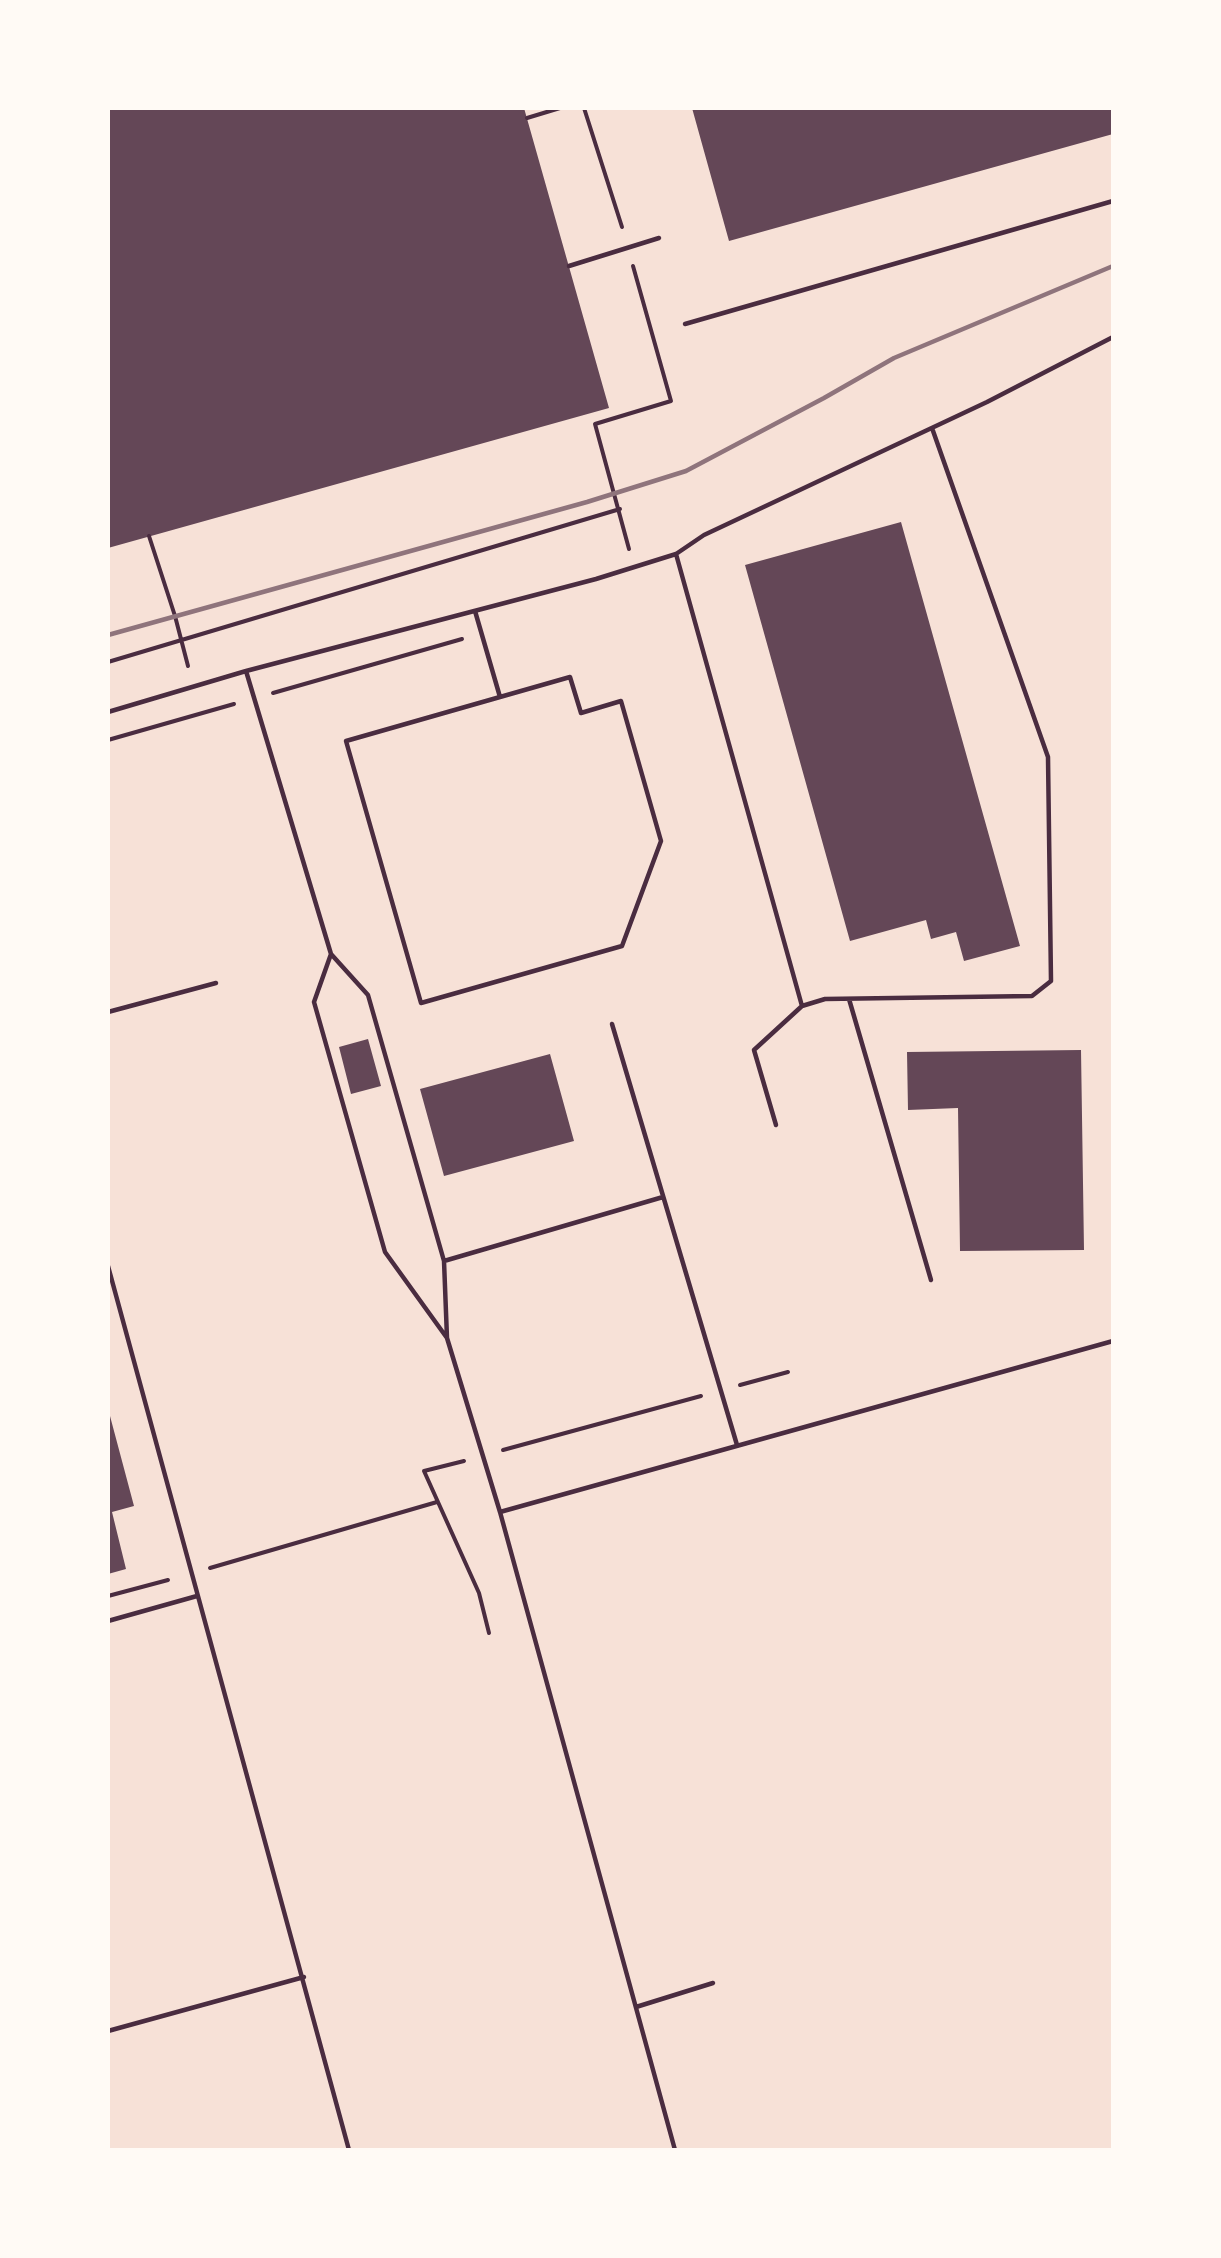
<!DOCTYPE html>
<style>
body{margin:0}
#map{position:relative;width:1221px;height:2258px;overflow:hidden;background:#f7e1d7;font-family:"DejaVu Sans",sans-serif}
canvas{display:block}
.frame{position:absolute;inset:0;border:110px solid #fffaf5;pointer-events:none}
</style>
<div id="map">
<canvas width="1221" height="2258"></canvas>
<div class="frame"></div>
</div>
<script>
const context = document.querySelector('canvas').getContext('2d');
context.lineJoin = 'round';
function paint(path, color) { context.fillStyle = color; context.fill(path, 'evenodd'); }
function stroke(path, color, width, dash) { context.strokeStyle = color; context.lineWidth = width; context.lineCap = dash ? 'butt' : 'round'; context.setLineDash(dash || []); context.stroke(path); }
paint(new Path2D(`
 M108,108h416l85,300 -501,140z
 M692,108h421v26l-384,107z
 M901,522l119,424 -56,15 -8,-29 -25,7 -5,-19 -76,21 -105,-376z
 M368,1039l13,47 -30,8 -12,-47z
 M1081,1050l3,200 -124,1 -2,-143 -50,2 -1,-58z
 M550,1054l24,87 -130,35 -24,-87z
 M110,1416l24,90 -22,6 14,57 -18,5v-157z`), '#644757');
stroke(new Path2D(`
 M584,108l38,119
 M527,118l33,-10
 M149,536l26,80 13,50
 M629,549l-34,-125 76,-23 -38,-135
 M108,662l512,-153
 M273,693l189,-54
 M108,740l126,-36
 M740,1385l48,-13
 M503,1450l198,-54
 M464,1461l-40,10 55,122 10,40
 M210,1568l227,-66
 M108,1596l60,-16`), '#4a2c40', 4);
stroke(new Path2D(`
 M569,266l90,-28
 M685,324l428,-123
 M676,554l126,452 23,-7 207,-3 19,-15 -3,-224 -116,-329
 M475,611l25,86 -154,44 75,262 201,-57 39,-105 -40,-140 -40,12 -11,-36 -70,20
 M246,671l85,283
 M108,712l138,-41 350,-92 80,-25 28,-19 283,-133 126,-65
 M331,954l37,41 76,266 3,77 -62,-86 -71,-250z
 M849,999l82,281
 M108,1012l108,-29
 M612,1024l125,421
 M776,1125l-22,-75 48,-44
 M444,1261l219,-64
 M108,1266l241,884
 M447,1338l53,174 175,638
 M500,1512l613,-171
 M108,1621l89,-25
 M636,2007l77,-24
 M108,2031l196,-54`), '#4a2c40', 4.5);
stroke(new Path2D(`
 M108,635l479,-133 99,-31 138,-73 70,-40 219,-92`), '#8f747c', 4.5);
</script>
